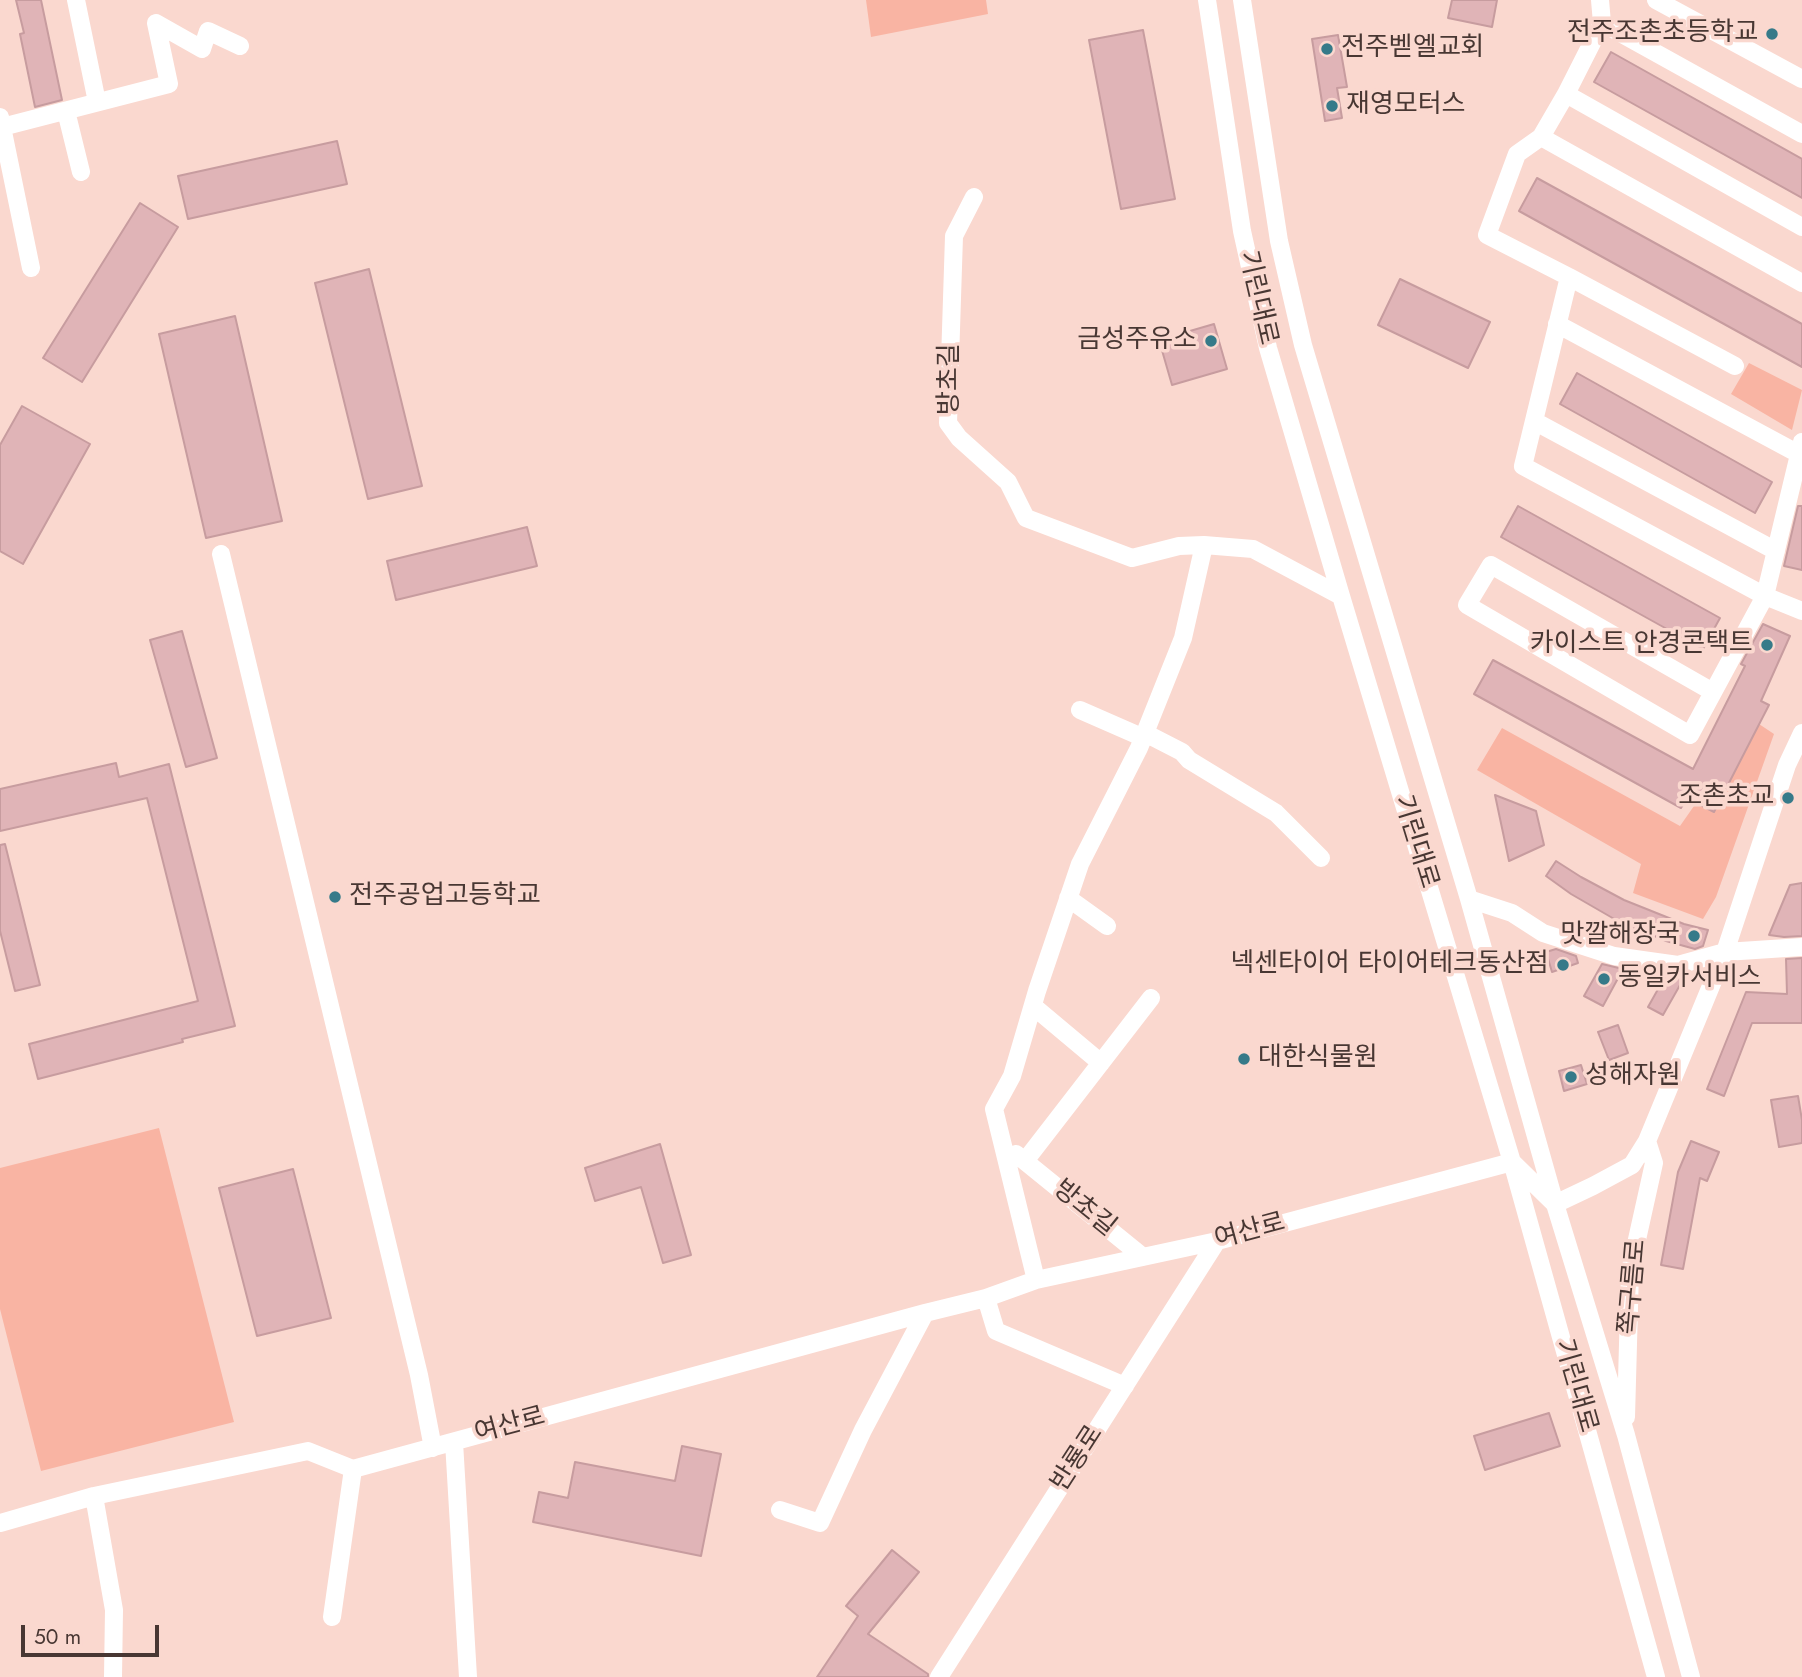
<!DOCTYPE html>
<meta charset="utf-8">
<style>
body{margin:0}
#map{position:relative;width:1802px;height:1677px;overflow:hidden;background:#fad8cf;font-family:Jost,sans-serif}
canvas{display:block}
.scale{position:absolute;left:21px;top:1625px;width:138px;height:32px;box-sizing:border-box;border:4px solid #483733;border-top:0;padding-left:9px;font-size:21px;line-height:24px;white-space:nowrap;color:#483733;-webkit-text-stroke:5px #fad8cf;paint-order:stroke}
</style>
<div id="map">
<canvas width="1802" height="1677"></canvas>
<div class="scale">50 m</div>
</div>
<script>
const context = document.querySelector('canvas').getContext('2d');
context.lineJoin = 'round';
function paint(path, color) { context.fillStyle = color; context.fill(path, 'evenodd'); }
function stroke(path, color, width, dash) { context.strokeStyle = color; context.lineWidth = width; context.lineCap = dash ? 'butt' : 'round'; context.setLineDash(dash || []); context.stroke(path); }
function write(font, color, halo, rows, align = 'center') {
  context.font = font + ' Jost,"Noto Sans KR",sans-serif'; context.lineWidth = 7; context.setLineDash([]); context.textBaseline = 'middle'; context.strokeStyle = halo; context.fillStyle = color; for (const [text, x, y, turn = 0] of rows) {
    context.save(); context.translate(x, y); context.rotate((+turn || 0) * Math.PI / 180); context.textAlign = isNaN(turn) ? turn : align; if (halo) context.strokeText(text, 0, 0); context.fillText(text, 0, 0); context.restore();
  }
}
paint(new Path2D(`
 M866,0h120l2,14 -117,23z
 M1749,363l53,27 -10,40 -61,-36z
 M1759,724l15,10 -58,163 -13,22 -70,-26 8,-29 -164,-94 25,-42 178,98 21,-30 17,9z
 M159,1128l75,294 -193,49 -41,-162v-141z`), '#f9b4a3');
const building = new Path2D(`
 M16,0h25l21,100 -27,7 -15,-73 4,-1z
 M1452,0h45l-5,27 -44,-9z
 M1143,30l32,169 -54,10 -32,-169z
 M1338,35l9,52 -10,1 5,30 -17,3 -13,-82z
 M1611,52l191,107v39l-208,-116z
 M337,141l10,43 -159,35 -10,-43z
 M1537,178l265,146v43l-283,-156z
 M140,203l38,24 -96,155 -39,-24z
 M369,269l53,217 -54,13 -53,-216z
 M1400,279l90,43 -22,46 -90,-43z
 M235,316l47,205 -76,17 -47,-204z
 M1214,324l13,45 -55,16 -13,-45z
 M1577,373l195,109 -17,31 -195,-109z
 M22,406l68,38 -67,120 -23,-13v-106z
 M1518,506l202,112 -17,31 -202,-112z
 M1798,506h4v64l-18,-4z
 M527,527l10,39 -141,34 -9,-39z
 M1763,624l27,12 -29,65 8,4 -55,107 -27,-14 -6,10 -207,-114 19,-34 200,109 52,-103 -4,-2z
 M182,631l35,127 -31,9 -36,-127z
 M116,763l3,14 50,-13 66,262 -53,13 1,3 -145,37 -9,-35 169,-43 -51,-203 -147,33v-42z
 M1495,795l41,16 8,34 -35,16z
 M5,844l35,141 -25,6 -15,-60v-86z
 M1556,861l25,16 43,23 60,24 24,6 -5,16 -8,3 -29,-8 -50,-21 -45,-26 -25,-18z
 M1802,883v53l-18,1 -15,-2 21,-50z
 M1556,949l20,7 2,7 -26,9 -6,-20z
 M1802,958v65h-50l-28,73 -17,-7 39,-97 41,2 -1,-35z
 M1602,964l21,5 -20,37 -19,-10z
 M1666,975l18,3 -21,37 -15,-8z
 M1618,1025l10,28 -19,7 -11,-28z
 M1581,1065l6,19 -23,7 -5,-20z
 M1798,1096l4,24v23l-23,4 -8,-47z
 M1691,1141l28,11 -12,29 -7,-3 -17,91 -22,-4 17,-93z
 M660,1144l31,111 -28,8 -22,-76 -46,14 -10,-33z
 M293,1169l38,149 -74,18 -38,-148z
 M1549,1413l11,33 -75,24 -11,-34z
 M682,1446l39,8 -20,102 -168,-34 6,-30 29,6 7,-36 100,19z
 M892,1550l27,22 -51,62 60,40v3h-111l41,-61 -12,-10z`);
paint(building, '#e0b4b7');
stroke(building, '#c79c9f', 2);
stroke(new Path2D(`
 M76,0l21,102
 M1207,0l35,231 26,117 73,248 171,566 144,515
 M1242,0l37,241 24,104 166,554 86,305 71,231 65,242
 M1600,0l2,23 200,111
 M1656,0l146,79
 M1566,94l36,-71
 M66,111l15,61
 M0,117l31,151
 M2,127l167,-43 -13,-61 46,26 6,-18 32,15
 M1541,137l261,146
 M974,197l-20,39 -6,187 11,15 49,44 18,36 106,40 47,-12 25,-1
 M1802,227l-236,-133 -25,43 -24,17 -30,81 82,42 -46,189 242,130 37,15
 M1569,277l166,89
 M1557,324l242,130
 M1534,421l242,130
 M221,554l198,821 14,73
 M1713,692l-222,-127 -24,40 223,130 75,-139 37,-154
 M1080,710l64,28
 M1145,733l37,19 7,8 87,53 45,45
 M1068,898l39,28
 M1469,899l43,14 31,20 71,23 64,9 47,-13 77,-5
 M1033,1006l68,57
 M1016,1154l127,103
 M1025,1161l126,-163
 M1036,1280l-42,-171 18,-33 25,-85 43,-127 59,-116 44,-110 21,-93 49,4 88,47
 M986,1298l10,33 129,55
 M1626,1417l4,-146 24,-108 -7,-22
 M454,1442l14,235
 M94,1496l20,114 -1,67
 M780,1510l40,13 43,-93 62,-117
 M0,1523l94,-27 214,-45 45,18 572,-156 61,-15 50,-18 181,-39 295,-79 43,42 38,-18 39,-21 15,-24 78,-189 62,-187 15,-32
 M332,1617l21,-148
 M939,1677l278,-436`), '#fff', 18);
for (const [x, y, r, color] of [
 [1772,34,7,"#367a89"],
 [1327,49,7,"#367a89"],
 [1332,106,7,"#367a89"],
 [1211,341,7,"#367a89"],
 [1767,645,7,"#367a89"],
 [1788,798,7,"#367a89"],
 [335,897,7,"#367a89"],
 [1694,936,7,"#367a89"],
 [1563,965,7,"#367a89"],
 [1604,979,7,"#367a89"],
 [1244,1059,7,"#367a89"],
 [1571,1077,7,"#367a89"]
]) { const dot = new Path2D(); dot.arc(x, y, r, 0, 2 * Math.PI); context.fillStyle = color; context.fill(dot); stroke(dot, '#fad8cf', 2.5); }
write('26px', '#483733', '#fad8cf', [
 ["전주조촌초등학교",1758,34],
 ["전주벧엘교회",1341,49,"left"],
 ["재영모터스",1346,106,"left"],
 ["금성주유소",1197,341],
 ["카이스트 안경콘택트",1753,645],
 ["조촌초교",1774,798],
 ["전주공업고등학교",349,897,"left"],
 ["맛깔해장국",1680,936],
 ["넥센타이어 타이어테크동산점",1549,965],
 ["동일카서비스",1618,979,"left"],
 ["대한식물원",1258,1059,"left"],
 ["성해자원",1585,1077,"left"]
], 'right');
write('26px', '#483733', '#fad8cf', [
 ["기린대로",1257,298,77],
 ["방초길",951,379,-90],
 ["기린대로",1415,842,73],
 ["방초길",1084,1209,39],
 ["여산로",1250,1232,-15],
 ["쪽구름로",1634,1287,-85],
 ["기린대로",1575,1386,74],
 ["여산로",510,1426,-15],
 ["반룡로",1078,1459,-57]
]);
</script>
